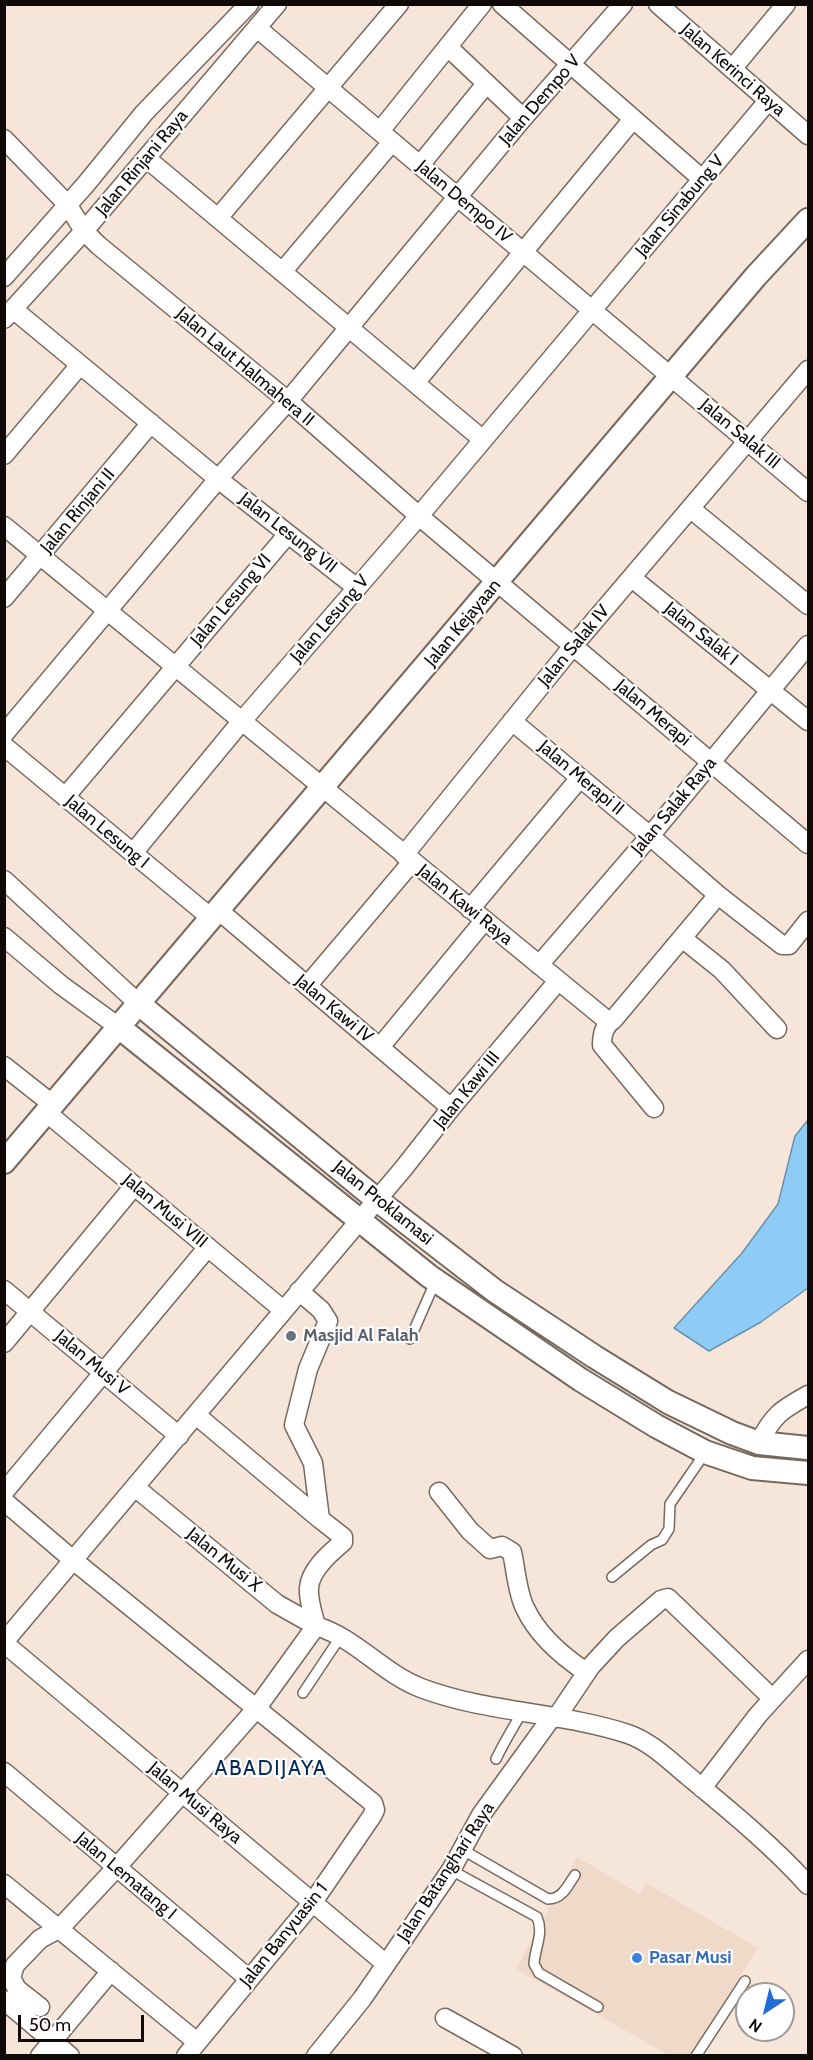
<!DOCTYPE html>
<style>
body{margin:0}
#map{position:relative;width:813px;height:2060px;overflow:hidden;background:#f6e5d9;font-family:Cabin,sans-serif}
canvas{display:block}
.frame{position:absolute;inset:0;border:6px solid #0f0a07;pointer-events:none}
.north{position:absolute;left:735px;top:1982px;width:60px;height:60px;box-sizing:border-box;background:#fff;border:2px solid #9f9d9c;border-radius:50%;rotate:215deg;font-size:16px;font-weight:700;line-height:24px;text-align:center;color:#0f0a07}
.north::after{content:'';display:block;margin:auto;width:21px;height:27px;background:#206dd8;clip-path:polygon(50% 0,100% 100%,50% 72%,0 100%)}
.scale{position:absolute;left:18px;top:2015px;width:126px;height:27px;box-sizing:border-box;border:3px solid #0f0a07;border-top:0;padding-left:8px;font-size:18px;line-height:21px;white-space:nowrap;color:#0f0a07;-webkit-text-stroke:4px #fff;paint-order:stroke}
</style>
<div id="map">
<canvas width="813" height="2060"></canvas>
<div class="frame"></div>
<div class="north">N</div>
<div class="scale">50 m</div>
</div>
<script>
const context = document.querySelector('canvas').getContext('2d');
context.lineJoin = 'round';
function paint(path, color) { context.fillStyle = color; context.fill(path, 'evenodd'); }
function stroke(path, color, width, dash) { context.strokeStyle = color; context.lineWidth = width; context.lineCap = dash ? 'butt' : 'round'; context.setLineDash(dash || []); context.stroke(path); }
function write(font, color, halo, rows, align = 'center') {
  context.font = font + ' Cabin,sans-serif'; context.lineWidth = 4.5; context.setLineDash([]); context.textBaseline = 'middle'; context.strokeStyle = halo; context.fillStyle = color; for (const [text, x, y, turn = 0] of rows) {
    context.save(); context.translate(x, y); context.rotate((+turn || 0) * Math.PI / 180); context.textAlign = isNaN(turn) ? turn : align; if (halo) context.strokeText(text, 0, 0); context.fillText(text, 0, 0); context.restore();
  }
}
paint(new Path2D(`
 M577,1857l62,37 7,-11 112,65 -68,107h-21l-153,-86z`), '#efd9c8');
const water = new Path2D(`
 M808,1120v168l-47,34 -52,29 -35,-23 68,-75 36,-49 17,-68z`);
paint(water, '#8eccf5');
stroke(water, '#6892ae', 1.5);
const service = new Path2D(`
 M410,1339l26,-59
 M612,1577l39,-32 11,-5 7,-11 1,-25 35,-51
 M303,1693l38,-57
 M496,1759c8,-17 17,-31 26,-47
 M463,1850l85,49c14,0 19,-12 27,-24
 M451,1870l86,47c7,17 -2,30 -3,47l5,9 59,34
 M696,2056l49,-75`);
const minor = new Path2D(`
 M502,4l200,175
 M658,4l150,131
 M257,28l551,464
 M448,47l75,71
 M732,69l54,-65
 M380,131l102,-127
 M4,139l63,65 17,27 14,14 190,156 131,115 389,328
 M146,158l336,281
 M420,165l66,-81
 M218,218l181,-214
 M282,272l110,-130
 M4,277l82,-93 58,-71 105,-109
 M13,309l205,170 139,109
 M4,319l80,-88 193,-227
 M415,383l218,-264
 M4,455l76,-90
 M691,509l117,96
 M4,526l605,496
 M632,578l176,143
 M4,598l147,-175
 M512,721l138,115 68,59 64,50h7l19,-24
 M4,734l214,-255 70,-78 235,-283 100,-114
 M4,746l206,171
 M65,797l223,-263
 M133,853l108,-131 178,-206 349,-415
 M404,855l169,-209 235,-276
 M4,880l135,124
 M217,909l234,199
 M470,909l110,-131
 M4,937l57,48 59,43
 M682,938l40,32 55,59
 M539,965l111,-129 158,-191
 M307,986l105,-124
 M380,1047l104,-126
 M4,1066l48,38
 M654,1108l-52,-63c0,-10 2,-20 11,-25l105,-125
 M46,1112l237,198
 M4,1290l175,146
 M299,1291l22,19 7,11 -20,48 -14,56 19,38 7,56 23,18v5c-13,11 -33,28 -34,46 -1,12 4,26 7,38
 M4,1343l130,-157
 M196,1415l124,104
 M759,1443c14,-28 22,-33 49,-48
 M136,1488l141,116 39,22
 M4,1492l204,-245
 M439,1492l31,39 20,18 12,-3 10,6c4,18 5,40 13,56 12,26 37,48 61,64
 M4,1501l69,59 300,243 2,7 -3,6 -59,86 -127,154
 M4,1642l399,-473 48,-61 107,-127
 M4,1643l382,321
 M556,1718l35,-52 26,-28 44,-38 7,-2 104,100
 M4,1772l244,206
 M702,1788l56,-73 50,-55
 M4,1884l193,158
 M4,2000l66,56
 M40,2007l-23,-18 -6,-11 4,-13 25,-26 20,-11 56,-60 140,-159 60,-83c40,12 66,47 105,62 66,25 140,24 207,46 23,8 42,27 60,42 41,34 84,69 120,109
 M445,2018l68,38
 M40,2056l71,-85
 M316,2056l46,-57 89,-129 30,-55 71,-98`);
const tertiary = new Path2D(`
 M139,1004l237,195 119,92 100,66 73,45 64,31 27,10 49,5
 M120,1028l309,248 152,104 75,46 49,26 47,16 56,5
 M4,1162l752,-886 52,-56`);
stroke(service, '#78695e', 12);
stroke(minor, '#78695e', 21);
stroke(tertiary, '#78695e', 26);
stroke(service, '#fff', 9);
stroke(minor, '#fff', 18);
stroke(tertiary, '#fff', 22);
for (const [x, y, r, color] of [
 [291,1336,6,"#6b7280"],
 [637,1958,6,"#3f7fe0"]
]) { const dot = new Path2D(); dot.arc(x, y, r, 0, 2 * Math.PI); context.fillStyle = color; context.fill(dot); stroke(dot, '#fff', 2); }
write('18px', '#0f0a07', '#fff', [
 ["Jalan Kerinci Raya",733,70,41],
 ["Jalan Dempo V",540,100,-49],
 ["Jalan Rinjani Raya",142,163,-50],
 ["Jalan Dempo IV",464,202,40],
 ["Jalan Sinabung V",680,206,-50],
 ["Jalan Laut Halmahera II",245,367,40],
 ["Jalan Salak III",740,434,40],
 ["Jalan Rinjani II",78,511,-50],
 ["Jalan Lesung VII",288,533,38],
 ["Jalan Lesung VI",231,600,-50],
 ["Jalan Lesung V",330,619,-49],
 ["Jalan Kejayaan",463,623,-50],
 ["Jalan Salak I",701,634,39],
 ["Jalan Salak IV",574,646,-50],
 ["Jalan Merapi",653,713,40],
 ["Jalan Merapi II",581,778,40],
 ["Jalan Salak Raya",674,806,-50],
 ["Jalan Lesung I",107,832,40],
 ["Jalan Kawi Raya",465,905,39],
 ["Jalan Kawi IV",334,1009,40],
 ["Jalan Kawi III",467,1090,-51],
 ["Jalan Proklamasi",383,1203,39],
 ["Jalan Musi VIII",165,1211,40],
 ["Jalan Musi V",92,1363,40],
 ["Jalan Musi X",224,1560,39],
 ["Jalan Musi Raya",195,1803,40],
 ["Jalan Batanghari Raya",446,1872,-57],
 ["Jalan Lematang I",126,1876,40],
 ["Jalan Banyuasin 1",284,1935,-51]
]);
write('bold 18px', '#5b616d', '#fff', [
 ["Masjid Al Falah",303,1336]
], 'left');
write('bold 18px', '#366cbe', '#fff', [
 ["Pasar Musi",649,1958]
], 'left');
context.letterSpacing = '1.5px';
write('21px', '#04295c', '#fff', [
 ["ABADIJAYA",271,1769]
]);
context.letterSpacing = '0px';
</script>
